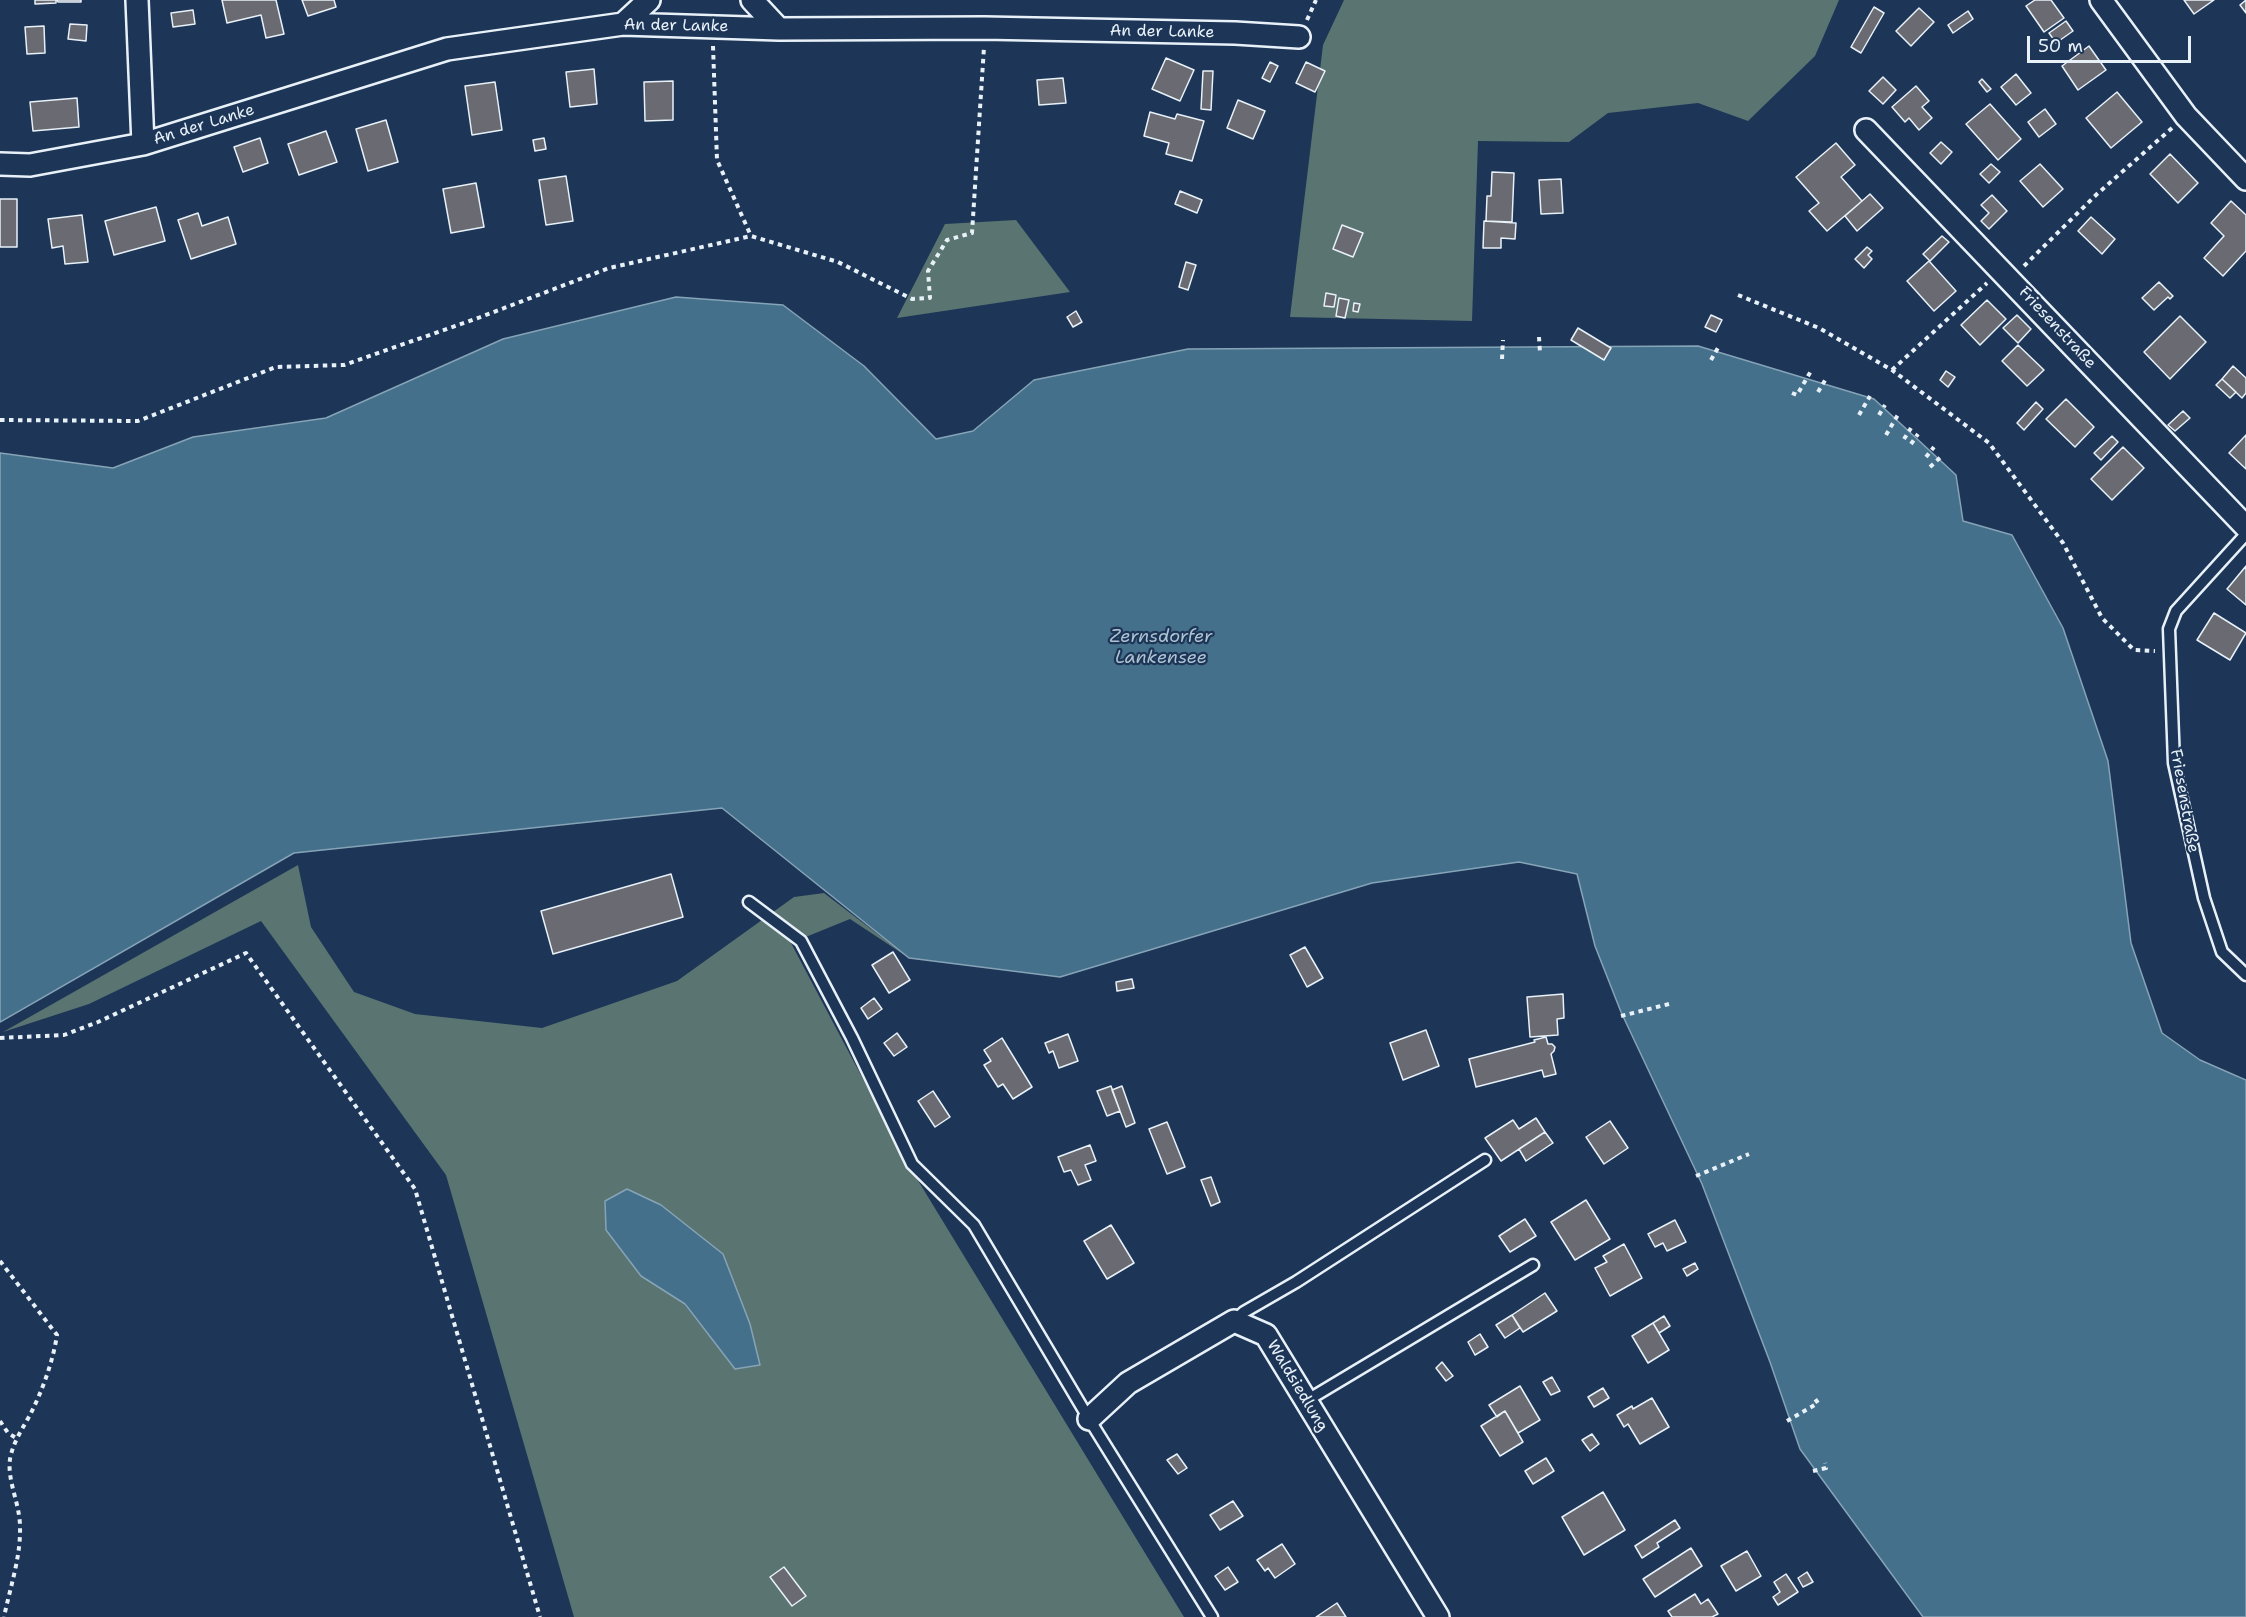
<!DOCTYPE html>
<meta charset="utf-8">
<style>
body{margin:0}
#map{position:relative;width:2246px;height:1617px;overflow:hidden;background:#1d3557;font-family:"Shantell Sans",sans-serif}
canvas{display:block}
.scale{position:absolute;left:2027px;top:36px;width:164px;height:27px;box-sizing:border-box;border:3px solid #e8f1f8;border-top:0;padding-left:8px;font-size:18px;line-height:21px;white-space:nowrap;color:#e8f1f8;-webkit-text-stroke:4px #1d3557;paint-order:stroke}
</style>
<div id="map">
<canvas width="2246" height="1617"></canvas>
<div class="scale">50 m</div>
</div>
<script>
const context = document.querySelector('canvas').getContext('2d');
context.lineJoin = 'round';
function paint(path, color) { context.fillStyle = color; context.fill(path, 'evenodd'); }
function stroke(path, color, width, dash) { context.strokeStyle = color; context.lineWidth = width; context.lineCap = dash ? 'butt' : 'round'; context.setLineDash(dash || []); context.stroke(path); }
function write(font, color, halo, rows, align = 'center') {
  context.font = font + ' "Shantell Sans",sans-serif'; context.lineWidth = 4.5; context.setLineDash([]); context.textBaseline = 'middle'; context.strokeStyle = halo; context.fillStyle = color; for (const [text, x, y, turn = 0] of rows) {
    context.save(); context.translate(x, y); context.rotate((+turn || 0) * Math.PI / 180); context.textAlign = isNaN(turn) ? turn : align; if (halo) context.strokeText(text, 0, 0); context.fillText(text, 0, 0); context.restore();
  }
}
paint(new Path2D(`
 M1344,0h495l-24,56 -67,65 -50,-18 -90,10 -39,29 -91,-1 -6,180 -182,-4 33,-272z
 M1016,220l54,72 -173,26 48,-94z
 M298,865l13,62 43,65 61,22 127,14 135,-47 117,-84 30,-4 85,65 -59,-39 -59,24 117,221 276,453h-610l-128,-442 -185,-254 -172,83 -86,28zM684,1304l76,61 -25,4z`), '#5a7471');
const water = new Path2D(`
 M676,297l107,8 81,61 72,73 37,-8 61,-51 154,-31 510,-3 176,53 82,76 7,46 49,14 51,93 45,133 23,182 31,90 38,27 46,20v537h-323l-123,-168 -30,-87 -68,-178 -81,-172 -26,-66 -18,-72 -58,-12 -147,21 -312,94 -151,-19 -187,-150 -428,45 -294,169v-569l113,15 80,-31 133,-19 177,-79z
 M627,1189l34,16 62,49 27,70 10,41 -25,4 -50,-65 -44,-28 -35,-46 -1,-29z`);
paint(water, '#45708b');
stroke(water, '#86a4b7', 1.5);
const building = new Path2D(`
 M35,0h21v3l-21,1z
 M57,0h24v2h-23z
 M222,0h54l8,34 -18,4 -5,-23 -34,8z
 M302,0h32l2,7 -28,9z
 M2035,0h16l13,18 -20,14 -18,-26z
 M2184,0h30l-20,14z
 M2246,0v13l-6,-8z
 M1874,7l10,6 -23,40 -10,-6z
 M1919,8l15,14 -23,24 -15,-15z
 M193,10l2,14 -22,3 -2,-14z
 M1968,11l5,8 -20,14 -5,-8z
 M2066,21l7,10 -17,12 -7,-10z
 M70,24l17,1 -1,16 -18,-2z
 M44,26l1,27 -18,1 -2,-27z
 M2089,46l17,24 -28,20 -16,-24z
 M1166,58l28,12 -14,31 -28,-12z
 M1270,62l8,4 -8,16 -8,-4z
 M1306,62l19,9 -10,21 -19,-9z
 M594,69l3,35 -27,3 -4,-35z
 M1203,71h10l-2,39 -10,-1z
 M2016,74l15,19 -15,12 -15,-18z
 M1883,77l13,13 -13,14 -14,-13z
 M1063,78l3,25 -27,2 -2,-25z
 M1982,79l9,10 -4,3 -8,-10z
 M673,81v39l-28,1 -1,-39z
 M495,82l7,48 -30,5 -7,-49z
 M1916,86l13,15 -7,6 10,11 -13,12 -10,-12 -4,4 -13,-15z
 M2117,92l25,30 -31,26 -25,-30z
 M77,98l2,29 -46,4 -3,-29z
 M1238,100l27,11 -12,28 -26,-11z
 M1990,104l31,35 -23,21 -32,-36z
 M2045,109l11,15 -17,13 -11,-15z
 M1150,112l25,7 2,-5 27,7 -12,40 -26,-7 3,-11 -25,-7z
 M386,120l12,42 -30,9 -12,-42z
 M326,131l11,31 -38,13 -11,-31z
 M260,138l8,25 -25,9 -9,-25z
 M544,138l2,11 -11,2 -2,-11z
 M1941,142l11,10 -11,12 -11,-11z
 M1836,143l19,22 -14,12 21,24 -35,30 -18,-20 10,-8 -23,-26z
 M2170,154l28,29 -20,20 -28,-29z
 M1991,164l9,8 -11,11 -9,-9z
 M2040,164l23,25 -20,18 -23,-26z
 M1492,172l22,1 -2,49 -26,-1 1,-25h4z
 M566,176l7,45 -27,4 -7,-45z
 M1561,179l2,34 -22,1 -2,-34z
 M476,183l8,44 -33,6 -8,-44z
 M1180,191l22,9 -5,13 -22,-9z
 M1870,194l13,14 -26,23 -12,-15z
 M1992,195l15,16 -18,18 -8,-8 8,-8 -8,-8z
 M0,199h17v48h-17z
 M2231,201l15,14v36l-23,25 -19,-18 20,-22 -13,-13z
 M156,207l9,34 -51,14 -9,-34z
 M198,213l4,13 26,-9 8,27 -45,15 -13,-39z
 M82,215l6,47 -23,2 -2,-18 -11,2 -4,-29z
 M2091,217l24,22 -13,15 -24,-23z
 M1484,221l32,2 -1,16 -14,-1v10h-18z
 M1342,225l21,8 -10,24 -20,-8z
 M1942,236l7,6 -19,19 -7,-7z
 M1867,247l5,4 -4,4 4,4 -8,9 -9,-9z
 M1929,261l27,30 -22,20 -27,-30z
 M1186,262l10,3 -8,25 -9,-3z
 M2159,282l14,14 -3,3 -2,-2 -14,13 -12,-12z
 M1326,293l10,2 -2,12 -10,-1z
 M1339,298l10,2 -4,18 -9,-2z
 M1987,300l19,19 -26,26 -19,-20z
 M1354,303l6,1 -2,8 -5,-1z
 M1076,311l6,11 -9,5 -6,-10z
 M1711,315l11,5 -6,12 -11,-5z
 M2017,315l14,14 -13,14 -15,-15z
 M2180,316l26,26 -36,37 -26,-27z
 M1578,328l33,20 -7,12 -33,-20z
 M2018,345l26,25 -17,16 -25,-25z
 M2233,366l13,12v15l-4,5 -20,-19z
 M1946,371l9,6 -7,10 -8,-7z
 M2222,379l14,13 -6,6 -14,-13z
 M2066,399l28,28 -19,20 -29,-28z
 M2036,402l7,7 -19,21 -7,-7z
 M2183,411l7,7 -15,13 -7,-6z
 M2246,435v34l-17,-16z
 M2112,436l6,6 -17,18 -7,-7z
 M2123,447l21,21 -32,32 -21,-21z
 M2246,566v39l-19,-16z
 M2214,613l32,20 -16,27 -33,-20z
 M671,874l12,43 -130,37 -12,-43z
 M1305,947l18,31 -16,9 -17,-32z
 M893,952l17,28 -21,13 -17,-28z
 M1132,979l2,9 -17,3 -1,-9z
 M1563,994l1,24 -7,1 1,16 -28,2 -3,-40z
 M874,998l8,11 -14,10 -7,-11z
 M1426,1030l13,36 -36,14 -13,-37z
 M897,1033l10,14 -13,9 -10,-13z
 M1068,1034l10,27 -19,7 -6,-17 -4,2 -4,-10z
 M1546,1037l2,7h4l3,3 -1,4 -3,3 5,20 -12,3 -2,-7 -66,17 -7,-28 66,-17 -1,-2z
 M1002,1038l30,49 -19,12 -10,-15 -5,3 -14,-22 7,-4 -7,-11z
 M1111,1086l9,25 -13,5 -10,-25z
 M1122,1086l13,37 -9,4 -14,-37z
 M933,1091l17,26 -15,10 -17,-26z
 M1536,1118l9,14 -44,29 -16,-23 28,-18 6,9z
 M1610,1121l18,27 -24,16 -18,-27z
 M1167,1122l18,45 -18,7 -18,-45z
 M1545,1132l8,11 -27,18 -7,-12z
 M1090,1145l6,16 -11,4 6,15 -13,5 -7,-15 -7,2 -6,-15z
 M1211,1177l9,25 -9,4 -10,-26z
 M1586,1200l24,39 -35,21 -24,-38z
 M1525,1219l11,17 -26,16 -11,-16z
 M1675,1220l11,22 -19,9 -4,-8 -8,4 -7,-13z
 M1111,1225l23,38 -27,16 -23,-38z
 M1624,1244l18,34 -32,18 -15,-28 12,-6 -4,-6z
 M1695,1263l3,6 -11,7 -4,-7z
 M1545,1293l12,18 -34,21 -11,-17z
 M1512,1315l8,13 -15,10 -9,-13z
 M1664,1316l6,10 -11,7 -6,-10z
 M1653,1323l16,27 -21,13 -16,-27z
 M1480,1334l8,13 -13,8 -7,-13z
 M1442,1362l11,14 -7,5 -10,-13z
 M1552,1377l8,14 -9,4 -8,-13z
 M1520,1386l20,34 -22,13 -13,-22 -8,6 -8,-12z
 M1603,1388l6,10 -15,9 -6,-10z
 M1652,1398l17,29 -29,17 -12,-20 -4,3 -7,-12 15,-9 1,3z
 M1505,1411l18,31 -23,14 -19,-30z
 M1592,1434l7,10 -9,7 -8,-11z
 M1177,1454l10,14 -9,6 -11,-14z
 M1546,1458l8,13 -21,13 -8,-13z
 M1603,1492l22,38 -41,25 -22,-38z
 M1233,1501l10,15 -23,14 -10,-15z
 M1675,1520l5,8 -23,15 2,4 -17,11 -7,-12z
 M1282,1544l13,20 -20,14 -7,-10 -3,3 -8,-11z
 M1691,1548l11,18 -47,31 -12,-18z
 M1747,1551l14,25 -25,15 -15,-25z
 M784,1567l22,29 -14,10 -22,-29z
 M1228,1567l10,15 -13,8 -10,-14z
 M1807,1572l6,10 -10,5 -5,-9z
 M1786,1574l12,18 -20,13 -5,-8 7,-5 -6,-10z
 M1695,1594l6,10 7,-5 10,15 -6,3h-40l-4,-6z
 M1337,1603l9,14h-30z`);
paint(building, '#696a72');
stroke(building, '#e8f1f8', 1.5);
const lane = new Path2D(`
 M2246,534l-70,77 -7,18 5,134 30,135 18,54 24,23
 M749,902l52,39 51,97 60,126 62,61 115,194 123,198
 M1234,1321l10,-9 52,-30 189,-122
 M1306,1401l227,-136`);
const street = new Path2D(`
 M137,0l6,144
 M752,0l27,29
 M2101,0l85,116 60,63
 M623,24l26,-24
 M1866,130l380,397
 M0,164l30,1 113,-21 304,-95 176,-25 156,5 205,-1 251,5 64,4
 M1089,1419l39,-36 106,-62 32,14 172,282`);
stroke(lane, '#e8f1f8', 15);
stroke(street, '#e8f1f8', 26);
stroke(new Path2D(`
 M1307,20l9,-20
 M713,46l4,114 34,76
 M2024,266l73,-72 75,-66
 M1738,295l81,33 73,42 97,73 74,100 39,75 32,32 21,1
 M1539,337l1,16
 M1502,359l1,-19
 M1711,360l8,-14
 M1892,370l95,-87
 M1818,392l9,-15
 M1792,393l5,2 14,-24
 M1859,415l11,-19
 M1879,415l6,-10
 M0,420l138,1 138,-54 68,-2 134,-47 131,-50 142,-32 87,26 74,37 18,-1 -2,-27 19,-31 25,-7 12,-186
 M1886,435l13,-22
 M1904,439l7,-11
 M1911,444l7,-10
 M1926,457l8,-10
 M1930,467l13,-12
 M1621,1016l48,-12
 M0,1038l64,-3 34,-13 148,-69 169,236 125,428
 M1696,1176l53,-22
 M0,1261l57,74c-4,26 -14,54 -26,78 -8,15 -18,29 -21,46 -3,22 10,45 10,68 1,29 -10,61 -16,90
 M0,1421l8,12 8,5
 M1787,1421l31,-18 -5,-7
 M1813,1471l13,-3 -1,-5`), '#e8f1f8', 4, [4.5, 4.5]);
stroke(lane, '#1d3557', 10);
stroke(street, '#1d3557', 21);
write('16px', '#e8f1f8', '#1d3557', [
 ["An der Lanke",676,26,1],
 ["An der Lanke",1162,32,1],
 ["An der Lanke",204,125,-17],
 ["Friesenstraße",2057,328,47],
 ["Friesenstraße",2184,801,80],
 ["Waldsiedlung",1297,1386,59]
]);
write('italic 18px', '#afc4d2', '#1d3557', [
 ["Zernsdorfer",1161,637],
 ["Lankensee",1161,658]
]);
</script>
